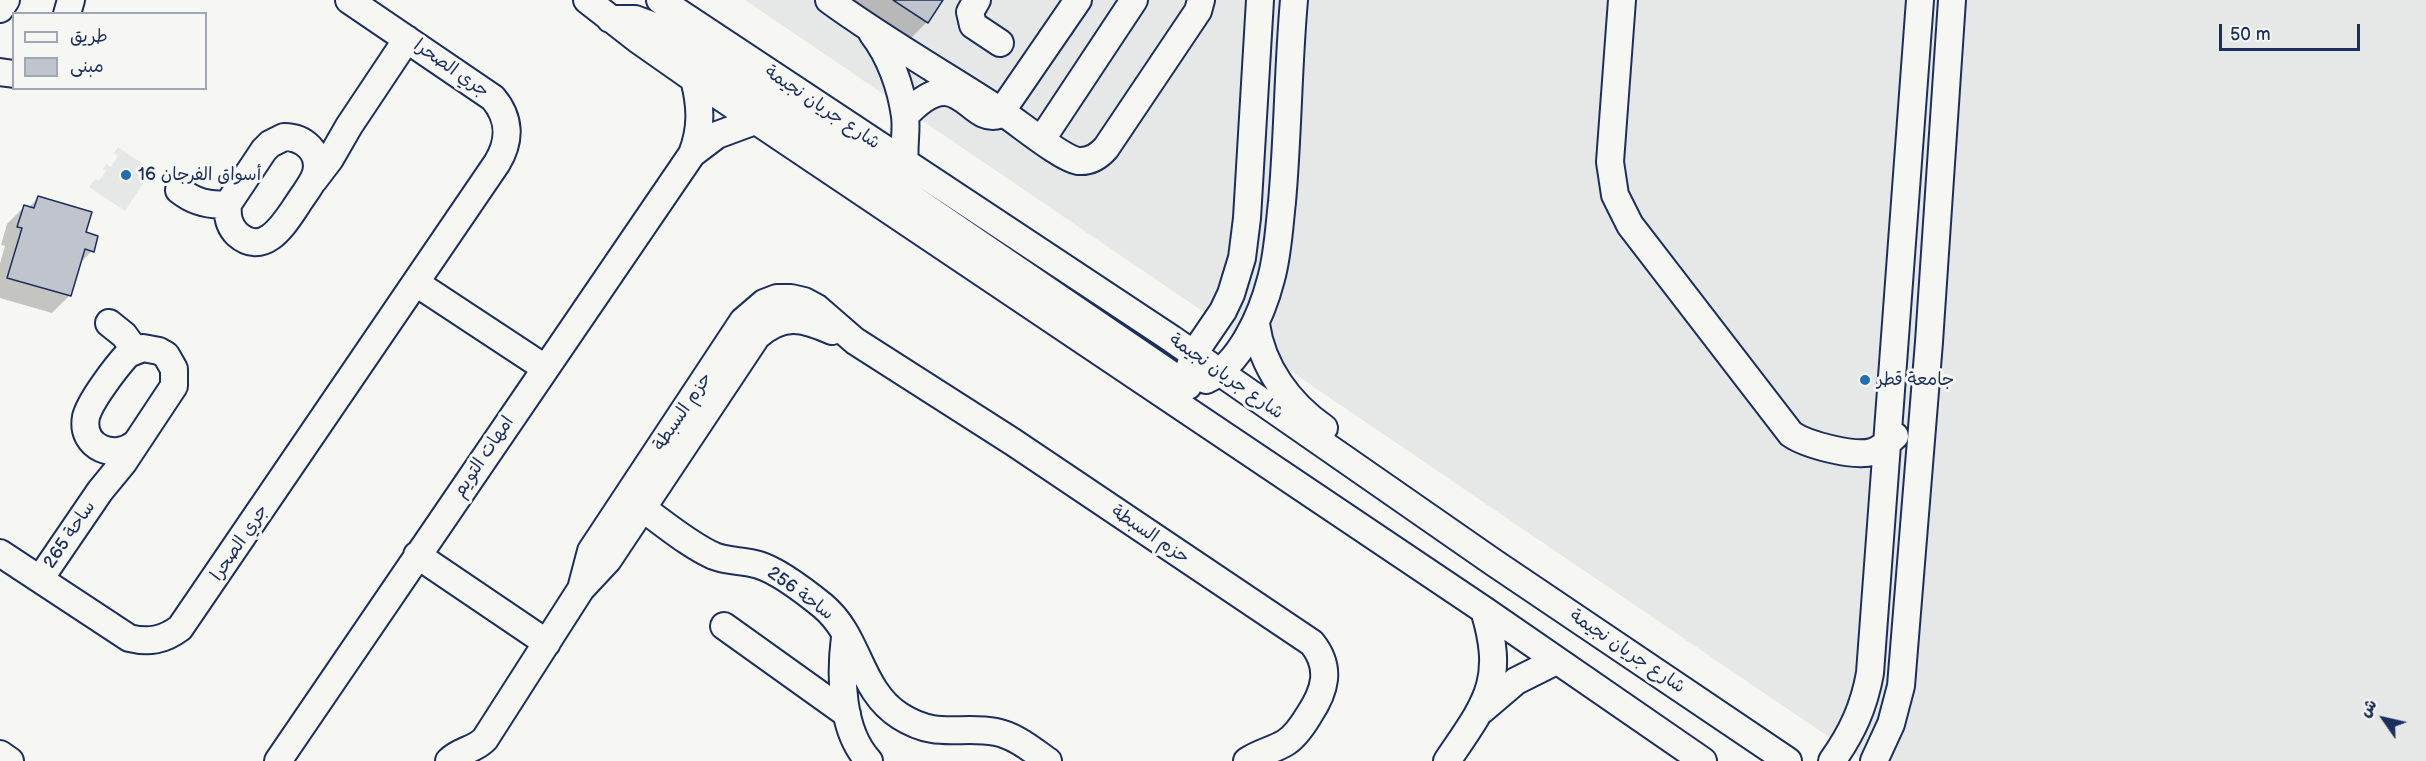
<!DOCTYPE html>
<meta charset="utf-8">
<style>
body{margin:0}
#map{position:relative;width:2426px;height:761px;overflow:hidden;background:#f6f6f2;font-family:"Balsamiq Sans","Playpen Sans Arabic",sans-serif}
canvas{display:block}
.legend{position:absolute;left:12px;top:12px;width:195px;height:78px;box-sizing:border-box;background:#f6f6f2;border:2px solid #9ea6b7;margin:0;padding:8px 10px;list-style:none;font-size:18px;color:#1b2f5e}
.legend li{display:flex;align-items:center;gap:12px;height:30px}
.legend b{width:30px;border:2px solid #9ea6b7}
.north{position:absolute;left:2354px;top:689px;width:60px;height:60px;-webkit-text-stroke:4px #f6f6f2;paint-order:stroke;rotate:304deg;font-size:16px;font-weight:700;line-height:24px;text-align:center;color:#1b2f5e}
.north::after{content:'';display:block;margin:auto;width:21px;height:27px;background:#1b2f5e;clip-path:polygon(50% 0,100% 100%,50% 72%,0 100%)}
.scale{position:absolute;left:2219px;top:24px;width:141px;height:27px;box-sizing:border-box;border:3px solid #1b2f5e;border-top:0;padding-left:8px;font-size:18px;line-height:21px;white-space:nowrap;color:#1b2f5e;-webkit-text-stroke:4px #f6f6f2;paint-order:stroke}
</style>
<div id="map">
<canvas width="2426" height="761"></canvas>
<ul class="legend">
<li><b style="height:8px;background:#f6f6f2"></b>طريق</li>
<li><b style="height:16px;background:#c0c4cd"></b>مبنى</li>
</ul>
<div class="north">ش</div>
<div class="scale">50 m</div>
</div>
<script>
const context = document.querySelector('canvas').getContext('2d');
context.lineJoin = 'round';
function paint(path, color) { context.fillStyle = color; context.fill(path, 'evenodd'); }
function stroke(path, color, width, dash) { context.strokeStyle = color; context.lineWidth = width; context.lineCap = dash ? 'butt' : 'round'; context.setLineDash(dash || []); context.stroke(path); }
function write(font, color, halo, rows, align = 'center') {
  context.font = font + ' "Balsamiq Sans","Playpen Sans Arabic",sans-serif'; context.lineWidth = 6; context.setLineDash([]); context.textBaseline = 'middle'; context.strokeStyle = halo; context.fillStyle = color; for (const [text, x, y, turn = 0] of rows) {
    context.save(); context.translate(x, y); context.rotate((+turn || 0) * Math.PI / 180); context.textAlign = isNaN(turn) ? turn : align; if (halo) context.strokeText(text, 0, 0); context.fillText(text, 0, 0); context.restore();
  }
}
paint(new Path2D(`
 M745,0h1681v761h-562z
 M118,147l34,23 -27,41 -36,-24 6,-8 4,2 7,-10 -3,-2 3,-5 5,3 7,-11 -4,-3z`), '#e6e7e7');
paint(new Path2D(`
 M850,0h91l-14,22 -18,18z
 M38,198l46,35 8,18 -13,13 -10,32 -17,17 -52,-15v-35l5,-17 -4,-1 6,-21 17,-17 4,1z`), '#0003');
const building = new Path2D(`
 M893,0h50l-15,23z
 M38,196l54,16 -6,20 12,4 -4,16 -9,-3 -14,47 -64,-18 15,-50 -5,-1 7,-22 10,3z`);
paint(building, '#c0c4cd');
stroke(building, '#1b2f5e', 1.5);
const minor = new Path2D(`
 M587,0l50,39 57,40 790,531 219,151
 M660,0l512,339 321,223 295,199
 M829,0c56,41 115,74 173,112 17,11 59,46 76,49 12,1 21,-5 28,-13l92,-137 3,-11
 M977,0l-7,12 3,13 27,18
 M1622,0l-12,162 5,33 15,30 161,209c16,11 63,23 81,18 10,-3 16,-10 23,-16
 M0,9l6,-9
 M67,14l4,-14
 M610,19h25l32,12 521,355
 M872,33c18,23 29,54 33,83 2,15 -2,31 0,47
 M0,72l14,2
 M905,116c54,-58 63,9 94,-1l79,-115
 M284,137c20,0 37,15 32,36 -3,11 -13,22 -19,32 -13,19 -33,53 -60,29 -9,-9 -10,-19 -9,-30l36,-54 6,-6z
 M1042,139l92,-139
 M692,154l25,-19 38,-14
 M314,180l16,-21 19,-33 58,-87
 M179,190c15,12 30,16 49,14
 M416,283l129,85
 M109,323l15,12 11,15
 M1256,324c6,43 33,80 68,104
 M1189,370l4,-15 30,-44 8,-17 11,-36 5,-40 13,-218
 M1206,380c34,-15 56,-66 65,-101 7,-25 8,-51 11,-77 6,-67 6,-135 12,-202
 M642,508c23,16 47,37 72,48 15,6 30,4 45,9 19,6 48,28 64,41 37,31 36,84 77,110 38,24 59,9 96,16 20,4 36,18 52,29
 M0,553l129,85c20,5 35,2 51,-10l317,-465c14,-23 13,-45 -4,-65l-144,-98
 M417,555l130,88
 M40,579l60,-88 23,-28 51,-77v-17l-8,-14 -7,-4 -16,-3 -15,6c-12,13 -38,47 -42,63 -6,31 30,44 50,26
 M581,589l10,-38 152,-230 21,-18 13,-5h14l13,3 13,7 38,33 158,101 299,201c20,25 13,48 -3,72 -6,10 -14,22 -24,28 -12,7 -26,10 -38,18
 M724,626l123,88
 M845,637c-5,39 -4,94 24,124
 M1482,710l34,-29 40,-20
 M0,754l10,7
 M278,761l414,-607c10,-26 9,-48 2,-75
 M449,761c11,-11 26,-11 36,-22l96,-150 27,-29 149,-224c26,-23 46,-18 75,-5
 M1447,761c39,-58 59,-79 37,-151
 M1832,761c20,-28 32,-54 38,-88l50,-673
 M1874,761l17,-37 10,-38 28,-344 23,-342`);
stroke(minor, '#1b2f5e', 30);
stroke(minor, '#f6f6f2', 26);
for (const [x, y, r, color] of [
 [126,175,6,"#1f6fb2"],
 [1865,380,6,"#1f6fb2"]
]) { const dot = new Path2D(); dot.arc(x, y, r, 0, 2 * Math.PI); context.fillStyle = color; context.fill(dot); stroke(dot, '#f6f6f2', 2); }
write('18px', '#1b2f5e', '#f6f6f2', [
 ["جري الصحرا",451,69,35],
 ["شارع جريان نجيمة",822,108,34],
 ["شارع جريان نجيمة",1226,377,35],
 ["حزم السبطة",683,412,-56],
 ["امهات التويم",484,457,-56],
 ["ساحة 265",70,535,-56],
 ["حزم السبطة",1150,535,34],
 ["جري الصحرا",240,543,-56],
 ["ساحة 256",800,594,36],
 ["شارع جريان نجيمة",1627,652,34]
]);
write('18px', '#1b2f5e', '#f6f6f2', [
 ["أسواق الفرجان 16",138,175],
 ["جامعة قطر",1877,380]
], 'left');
</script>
